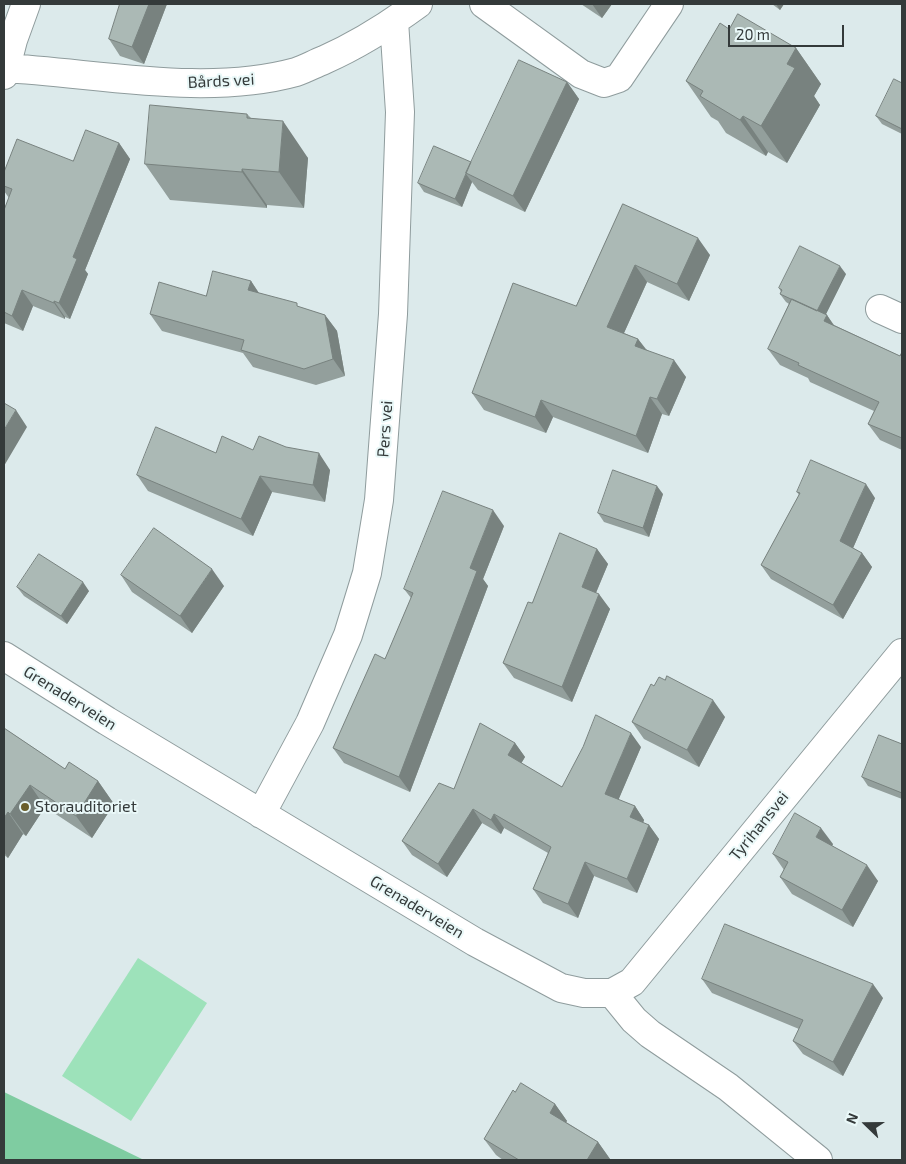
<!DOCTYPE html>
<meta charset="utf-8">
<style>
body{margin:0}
#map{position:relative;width:906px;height:1164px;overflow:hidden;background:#dceaeb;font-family:"Exo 2",sans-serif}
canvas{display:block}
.frame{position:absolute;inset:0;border:5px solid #343a3a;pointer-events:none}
.north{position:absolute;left:841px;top:1099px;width:50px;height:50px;-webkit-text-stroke:4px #e9f8f8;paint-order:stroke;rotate:292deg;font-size:14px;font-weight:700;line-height:20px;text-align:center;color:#343a3a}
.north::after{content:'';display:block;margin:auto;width:18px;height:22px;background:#343a3a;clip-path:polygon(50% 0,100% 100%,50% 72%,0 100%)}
.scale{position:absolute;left:728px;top:25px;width:116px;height:22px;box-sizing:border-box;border:2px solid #343a3a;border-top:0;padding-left:6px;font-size:15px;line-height:18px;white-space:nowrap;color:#343a3a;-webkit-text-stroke:4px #e9f8f8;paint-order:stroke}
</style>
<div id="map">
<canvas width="906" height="1164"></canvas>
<div class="frame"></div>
<div class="north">N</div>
<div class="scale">20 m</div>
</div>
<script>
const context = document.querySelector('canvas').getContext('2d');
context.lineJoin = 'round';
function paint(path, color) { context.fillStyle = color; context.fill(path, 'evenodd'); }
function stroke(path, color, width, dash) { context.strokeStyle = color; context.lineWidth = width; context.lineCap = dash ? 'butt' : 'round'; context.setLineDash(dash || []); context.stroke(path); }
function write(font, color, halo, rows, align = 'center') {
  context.font = font + ' "Exo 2",sans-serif'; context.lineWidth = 4; context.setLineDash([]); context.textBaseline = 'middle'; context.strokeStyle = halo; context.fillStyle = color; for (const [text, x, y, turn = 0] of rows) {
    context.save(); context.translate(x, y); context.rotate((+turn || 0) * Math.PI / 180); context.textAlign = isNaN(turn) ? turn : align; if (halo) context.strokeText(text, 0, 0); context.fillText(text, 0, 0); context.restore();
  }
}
paint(new Path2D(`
 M138,958l69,45 -76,118 -69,-45z`), '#9de2ba');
paint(new Path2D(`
 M4,1092l140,68h-140z`), '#7fcca1');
const street = new Path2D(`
 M484,4l97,70 23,9 15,-5 50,-74
 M4,68c93,5 201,29 292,4 9,-3 18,-8 28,-12 34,-15 64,-34 94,-56
 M4,75l9,-35 13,-36
 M880,309l22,10
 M4,656l103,65 368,221 86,46 23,5h28l20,-11 270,-329
 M261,814l49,-91 38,-88 19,-62 12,-73 14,-186 7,-202 -6,-91
 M612,993l22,27 16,14 78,53 90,73`);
stroke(street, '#8f9c9d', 30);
stroke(street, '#fff', 28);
paint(new Path2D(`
 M120,4h47l-23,60 -24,-8 -11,-17z
 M581,4h31l-10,14z
 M772,4h12l-4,6z
 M729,29l67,19 25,36 -7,12 6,9 -33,58 -19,-11 -2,4 -40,-23 -8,-12 -7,-4 -25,-36z
 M567,82l12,17 -54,113 -47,-22 -6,-8 -10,25 -38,-15 -6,-9 53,-21z
 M902,83v51l-20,-10 -6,-8z
 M247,114l4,4 57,40 -4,50 -37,-3v3l-97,-8 -25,-36z
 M119,143l11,16 -45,111 3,4 -18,45 -5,-2v2l-32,-13 -10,25 -19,-8v-113l5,-12 -5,-7v-19l69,-11z
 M623,204l87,51 -21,46 -42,-19 -23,51 14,6 8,10 40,28 -17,39 -7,-2 -14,39 -95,-36 -7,16 -62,-23 -12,-17 104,-87z
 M846,274l-20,40 8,11 66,31 2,-4v98l-22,-10 -12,-16 6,-13 -64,-29 -2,-4 -28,-13 -12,-16 21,-45 -3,-2 -6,-8 1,-2 -2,-4z
 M251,281l8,12 40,14 26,8 12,16 8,45 -29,9 -63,-18 -10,-14 -81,-22 -12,-17z
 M253,450l77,20 -5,32 -53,-10 -19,44 -105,-45 -11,-16 79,-22z
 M797,492l78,6 -22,50 9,5 10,14 -29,52 -72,-40 -10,-14 38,-70z
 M663,494l-14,43 -45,-15 -6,-9z
 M504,526l-21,53 5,7 -78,206 -66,-29 -11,-15 52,-89 26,-61 -7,-9z
 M597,549l11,15 -12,29 14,16 -38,93 -58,-24 -11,-15 29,-60z
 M121,575l103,11 -32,47 -60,-41z
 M17,587l72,4 -22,33 -43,-28z
 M654,686l71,31 -26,50 -55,-28 -12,-17z
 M4,728l61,41 33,12 16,23 -22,34 -47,-31 -19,29 -3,-2 -15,24 -4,-3z
 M515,743l10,14 -4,6 41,24 79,-40 -23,53 17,6 9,14 -1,3 6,2 10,14 -22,54 -43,-17 -16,42 -35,-15 -10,-14 15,-36 -44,-25 -3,6 -19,-11 -35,54 -35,-22 -10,-14 52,-52z
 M902,744v55l-34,-13 -6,-9z
 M833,844l-1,2 46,35 -25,46 -61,-33 -12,-17 4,-7 -11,-16z
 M702,979l181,19 -40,78 -40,-22 -10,-13 6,-12 -87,-36z
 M515,1092l40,12 12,17 -1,1 32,20 12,17 -1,1h-106l-7,-5 -12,-16z`), '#939f9c');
paint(new Path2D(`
 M149,4h18l-23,60 -12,-17z
 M592,4h20l-10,14z
 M776,4h8l-4,6z
 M796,48l25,36 -7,12 6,9 -33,58 -26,-37 26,-62z
 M567,82l12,17 -54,113 -12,-16z
 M743,116l25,36 -2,4 -26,-36z
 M283,121l25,37 -4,50 -25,-36z
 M119,143l11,16 -45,111 3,4 -18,45 -11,-16 14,-46z
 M242,169l25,36v3l-25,-36z
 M466,174l6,8 -10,25 -7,-8z
 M698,238l12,17 -21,46 -12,-17z
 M635,265l12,17 -28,62 -12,-17z
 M840,266l6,8 -23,46 -6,-9z
 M251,281l11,17 -14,-8z
 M22,290l11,16 -10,25 -11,-15z
 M54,301l11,16v2l-11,-16z
 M325,315l12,16 8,45 -12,-17z
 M827,315l11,17 -14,-11z
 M638,339l12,16 -15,-9z
 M674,360l12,17 -17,39 -12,-17z
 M650,397l12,17 -14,39 -12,-17z
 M541,400l12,17 -7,16 -11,-16z
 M16,410l11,17 -23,39v-36z
 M319,453l11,17 -5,32 -12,-17z
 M260,476l12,16 -19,44 -12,-17z
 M866,484l9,14 -25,57 -10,-14z
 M657,486l6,8 -14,43 -6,-9z
 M493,510l11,16 -21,53 5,7 -78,206 -11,-15 71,-209z
 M597,549l11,15 -16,38 -10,-15z
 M862,553l10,14 -29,52 -10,-14z
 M212,569l12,17 -32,47 -12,-17z
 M83,582l6,9 -22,33 -6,-8z
 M599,594l11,15 -38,93 -10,-15z
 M713,700l12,17 -26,50 -12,-17z
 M631,733l10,14 -26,61 -10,-14z
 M515,743l10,14 -7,12 -10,-14z
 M98,781l16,23 -22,34 -16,-22z
 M30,785l15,22 -19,29 -16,-22z
 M635,806l9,14 -4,11 -10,-14z
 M473,809l9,14 -35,54 -9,-13z
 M8,812l15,22 -15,24 -4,-6v-34z
 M494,814l10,14 -3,6 -10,-14z
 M649,825l10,14 -22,54 -10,-14z
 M821,828l12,16 -5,10 -12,-17z
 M585,862l9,14 -16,42 -10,-14z
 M867,865l11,16 -25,46 -11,-17z
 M873,984l10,14 -40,78 -10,-14z
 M555,1104l12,17 -6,8 -11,-16z
 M598,1142l12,17 -1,1h-22z`), '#78827f');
const building = new Path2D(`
 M120,4h29l-17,43 -23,-8z
 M738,14l58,34 -9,16 8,4 -34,58 -18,-10 -3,4 -40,-24 3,-5 -17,-10 34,-58 9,6z
 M519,60l48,22 -54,114 -47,-23z
 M894,79l8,4v46l-26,-13z
 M150,105l97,9v4l36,3 -4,51 -37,-3v3l-97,-8z
 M86,130l33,13 -46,114 4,2 -18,44 -5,-2v2l-32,-13 -10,26 -8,-4v-102l8,-21 -8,-3v-14l13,-33 56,22z
 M434,146l37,16 -16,37 -37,-16z
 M623,204l75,34 -21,46 -42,-19 -28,62 31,12 -3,7 39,14 -17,39 -7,-2 -14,39 -95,-36 -6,17 -63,-24 41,-110 63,23z
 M800,246l40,20 -23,45 -37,-17 2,-4 -3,-2z
 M213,271l38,10 -3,9 49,13v3l28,9 8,44 -29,10 -63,-19 3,-10 -94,-26 9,-32 47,14z
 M792,299l35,16 -3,6 76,35 2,-4v86l-34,-14 11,-22 -81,-37 1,-2 -31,-14z
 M4,403l12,7 -12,20z
 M156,427l60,26 6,-17 31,14 6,-14 27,11 33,6 -6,32 -53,-9 -19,43 -104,-44z
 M811,460l55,24 -26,57 22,12 -29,52 -72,-40 39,-72 -3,-1z
 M613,470l44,16 -14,42 -45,-15z
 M443,491l50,19 -23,58 7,3 -78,206 -66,-29 42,-94 10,5 28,-66 -9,-4z
 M154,528l58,41 -32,47 -59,-41z
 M560,533l37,16 -15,38 17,7 -37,93 -59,-24 25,-61 4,1z
 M39,554l44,28 -22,34 -44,-29z
 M667,676l46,24 -26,50 -55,-28 19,-38 3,2 5,-9 6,3z
 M596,715l35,18 -26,61 30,12 -5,11 19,8 -22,54 -42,-17 -17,42 -35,-15 18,-42 -57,-33 -3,6 -18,-11 -35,55 -36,-23 37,-58 15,6 26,-66 35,20 -7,12 54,32 21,-40z
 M4,728l61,41 4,-7 29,19 -22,35 -46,-31 -20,29 -2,-2 -4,6z
 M879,735l23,9v49l-40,-16z
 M795,813l26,15 -5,9 51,28 -25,45 -62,-33 8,-15 -15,-8z
 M725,924l148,60 -40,78 -40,-21 10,-21 -101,-41z
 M521,1083l34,21 -5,9 48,29 -11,18h-68l-35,-21 29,-49 2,2z`);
paint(building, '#abb9b5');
stroke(building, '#78827f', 1);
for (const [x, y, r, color] of [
 [25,807,5,"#6a5e2b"]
]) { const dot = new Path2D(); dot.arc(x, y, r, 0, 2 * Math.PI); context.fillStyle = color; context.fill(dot); stroke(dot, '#e9f8f8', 2); }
write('16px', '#343a3a', '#e9f8f8', [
 ["Bårds vei",221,81,-3],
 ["Pers vei",385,429,-86],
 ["Grenaderveien",70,698,32],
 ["Tyrihansvei",759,826,-51],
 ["Grenaderveien",417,907,31]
]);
write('16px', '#343a3a', '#e9f8f8', [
 ["Storauditoriet",35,807]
], 'left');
</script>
